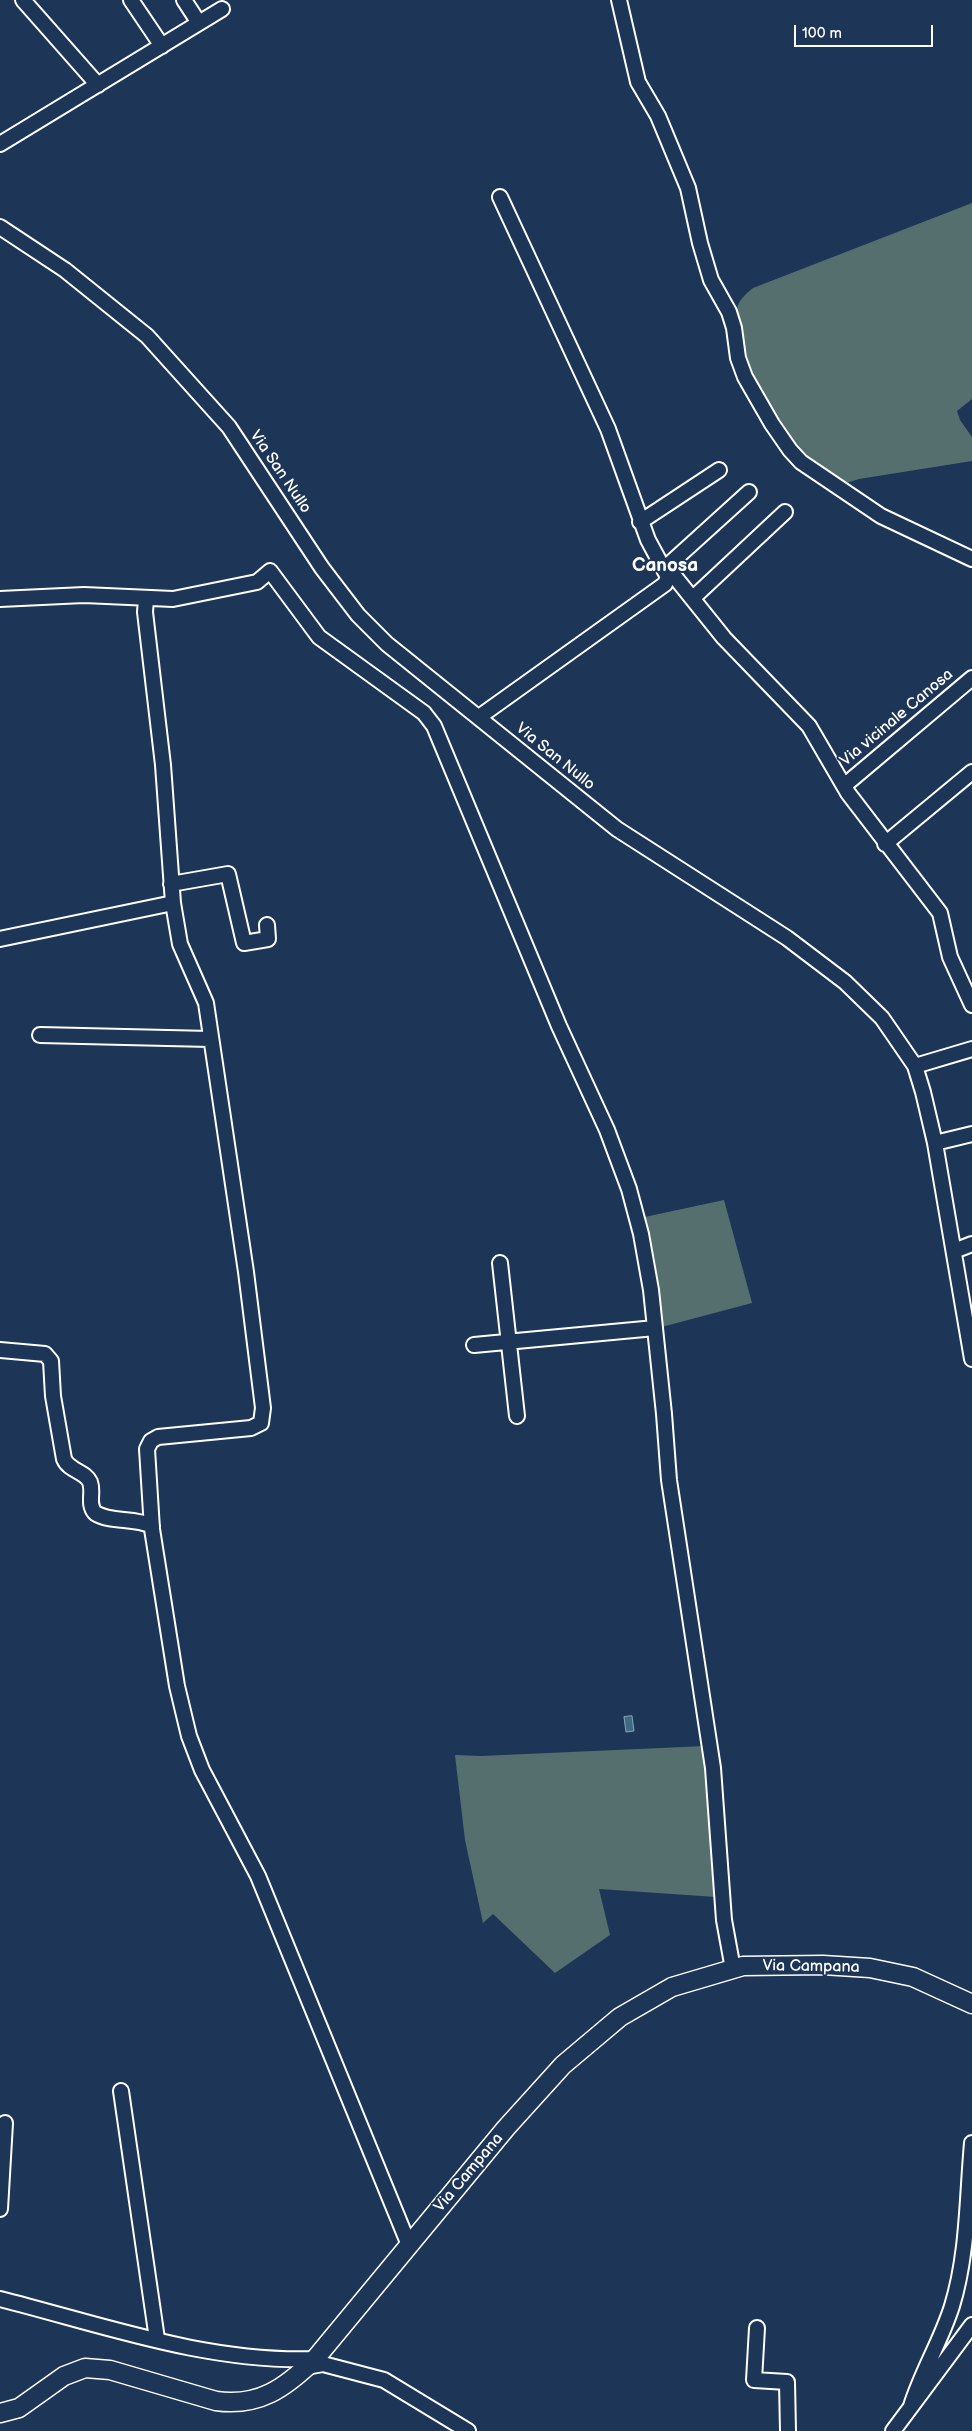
<!DOCTYPE html>
<style>
body{margin:0}
#map{position:relative;width:972px;height:2431px;overflow:hidden;background:#1d3557;font-family:"Balsamiq Sans",sans-serif}
canvas{display:block}
.scale{position:absolute;left:794px;top:25px;width:139px;height:22px;box-sizing:border-box;border:2px solid #fff;border-top:0;padding-left:6px;font-size:15px;line-height:18px;white-space:nowrap;color:#fff;-webkit-text-stroke:4px #1d3557;paint-order:stroke}
</style>
<div id="map">
<canvas width="972" height="2431"></canvas>
<div class="scale">100 m</div>
</div>
<script>
const context = document.querySelector('canvas').getContext('2d');
context.lineJoin = 'round';
function paint(path, color) { context.fillStyle = color; context.fill(path, 'evenodd'); }
function stroke(path, color, width, dash) { context.strokeStyle = color; context.lineWidth = width; context.lineCap = dash ? 'butt' : 'round'; context.setLineDash(dash || []); context.stroke(path); }
function write(font, color, halo, rows, align = 'center') {
  context.font = font + ' "Balsamiq Sans",sans-serif'; context.lineWidth = 4; context.setLineDash([]); context.textBaseline = 'middle'; context.strokeStyle = halo; context.fillStyle = color; for (const [text, x, y, turn = 0] of rows) {
    context.save(); context.translate(x, y); context.rotate((+turn || 0) * Math.PI / 180); context.textAlign = isNaN(turn) ? turn : align; if (halo) context.strokeText(text, 0, 0); context.fillText(text, 0, 0); context.restore();
  }
}
paint(new Path2D(`
 M972,203v196l-15,12 3,9 12,17v24l-113,18 -19,6c-12,-10 -25,-18 -37,-29 -29,-27 -72,-107 -66,-147 1,-9 9,-15 16,-21z
 M724,1200l28,103 -94,25 -18,-110z
 M705,1746l11,151 -117,-8 11,46 -55,38 -62,-59 -10,9 -18,-83 -10,-85 26,1z`), '#546f6d');
const water = new Path2D(`
 M632,1716l2,15 -8,1 -2,-15z`);
paint(water, '#3f6a84');
stroke(water, '#8ca6b5', 1);
const minor = new Path2D(`
 M23,0l75,85
 M131,0l31,46
 M184,0l15,23
 M619,0l19,82 20,34 30,72 12,55 11,37 18,32 5,16 4,30 7,19 27,47 18,26 11,12 80,54 91,43
 M0,144l222,-135
 M0,227l65,43 82,66 82,91 93,141 36,47 29,29 230,185 170,109 58,44 37,36 33,48 8,26 12,51 37,216
 M749,492l-85,77 11,8 49,61 85,88 39,67 92,120 10,44 22,48
 M640,522l79,-52
 M693,598l92,-86
 M0,599l84,-4 89,4 84,-17 13,-11 49,66 105,76 10,13 125,300 48,104 22,59 12,45 10,56 13,124 5,66 44,288 11,152 9,49
 M146,599l-1,13 18,153 10,138 7,41 26,59 40,269 17,136 -2,15 -10,5 -93,9 -7,4 -4,8 5,80 25,157 12,50 13,34 56,106 151,369
 M479,717l186,-133 3,-7 -20,-37 -40,-111 -108,-232
 M845,785l127,-107
 M885,844l87,-72
 M171,884l57,-10 16,69 24,-4 -1,-14
 M0,939l173,-36
 M40,1035l170,4
 M915,1066l57,-17
 M935,1143l37,-9
 M954,1251l18,-7
 M500,1263l17,153
 M474,1345l181,-17
 M0,1350l45,4 6,7 2,35 11,63c5,12 21,12 26,23 4,11 -3,21 5,31 16,10 39,4 57,13
 M121,2091l36,248
 M0,2209l5,-86
 M0,2299c103,26 207,64 315,60
 M757,2328l-3,52 33,2 1,49
 M306,2367l17,-3 61,16 84,51
 M911,2406c11,-35 30,-65 41,-100 16,-52 15,-109 20,-163
 M893,2431l79,-106`);
const major = new Path2D(`
 M0,2413l19,-5 45,-32 21,-8 25,2 106,31c43,6 69,-13 99,-42l191,-231 57,-63 57,-48 52,-30 71,-21 80,-1 47,3 43,9 59,27`);
stroke(minor, '#fff', 18);
stroke(major, '#fff', 21);
stroke(minor, '#1d3557', 14);
stroke(major, '#1d3557', 18);
write('16px', '#fff', '#1d3557', [
 ["Via San Nullo",280,472,56],
 ["Via vicinale Canosa",897,718,-40],
 ["Via San Nullo",555,757,39],
 ["Via Campana",811,1967,1],
 ["Via Campana",469,2173,-50]
]);
write('bold 19px', '#fff', '#1d3557', [
 ["Canosa",665,566]
]);
</script>
